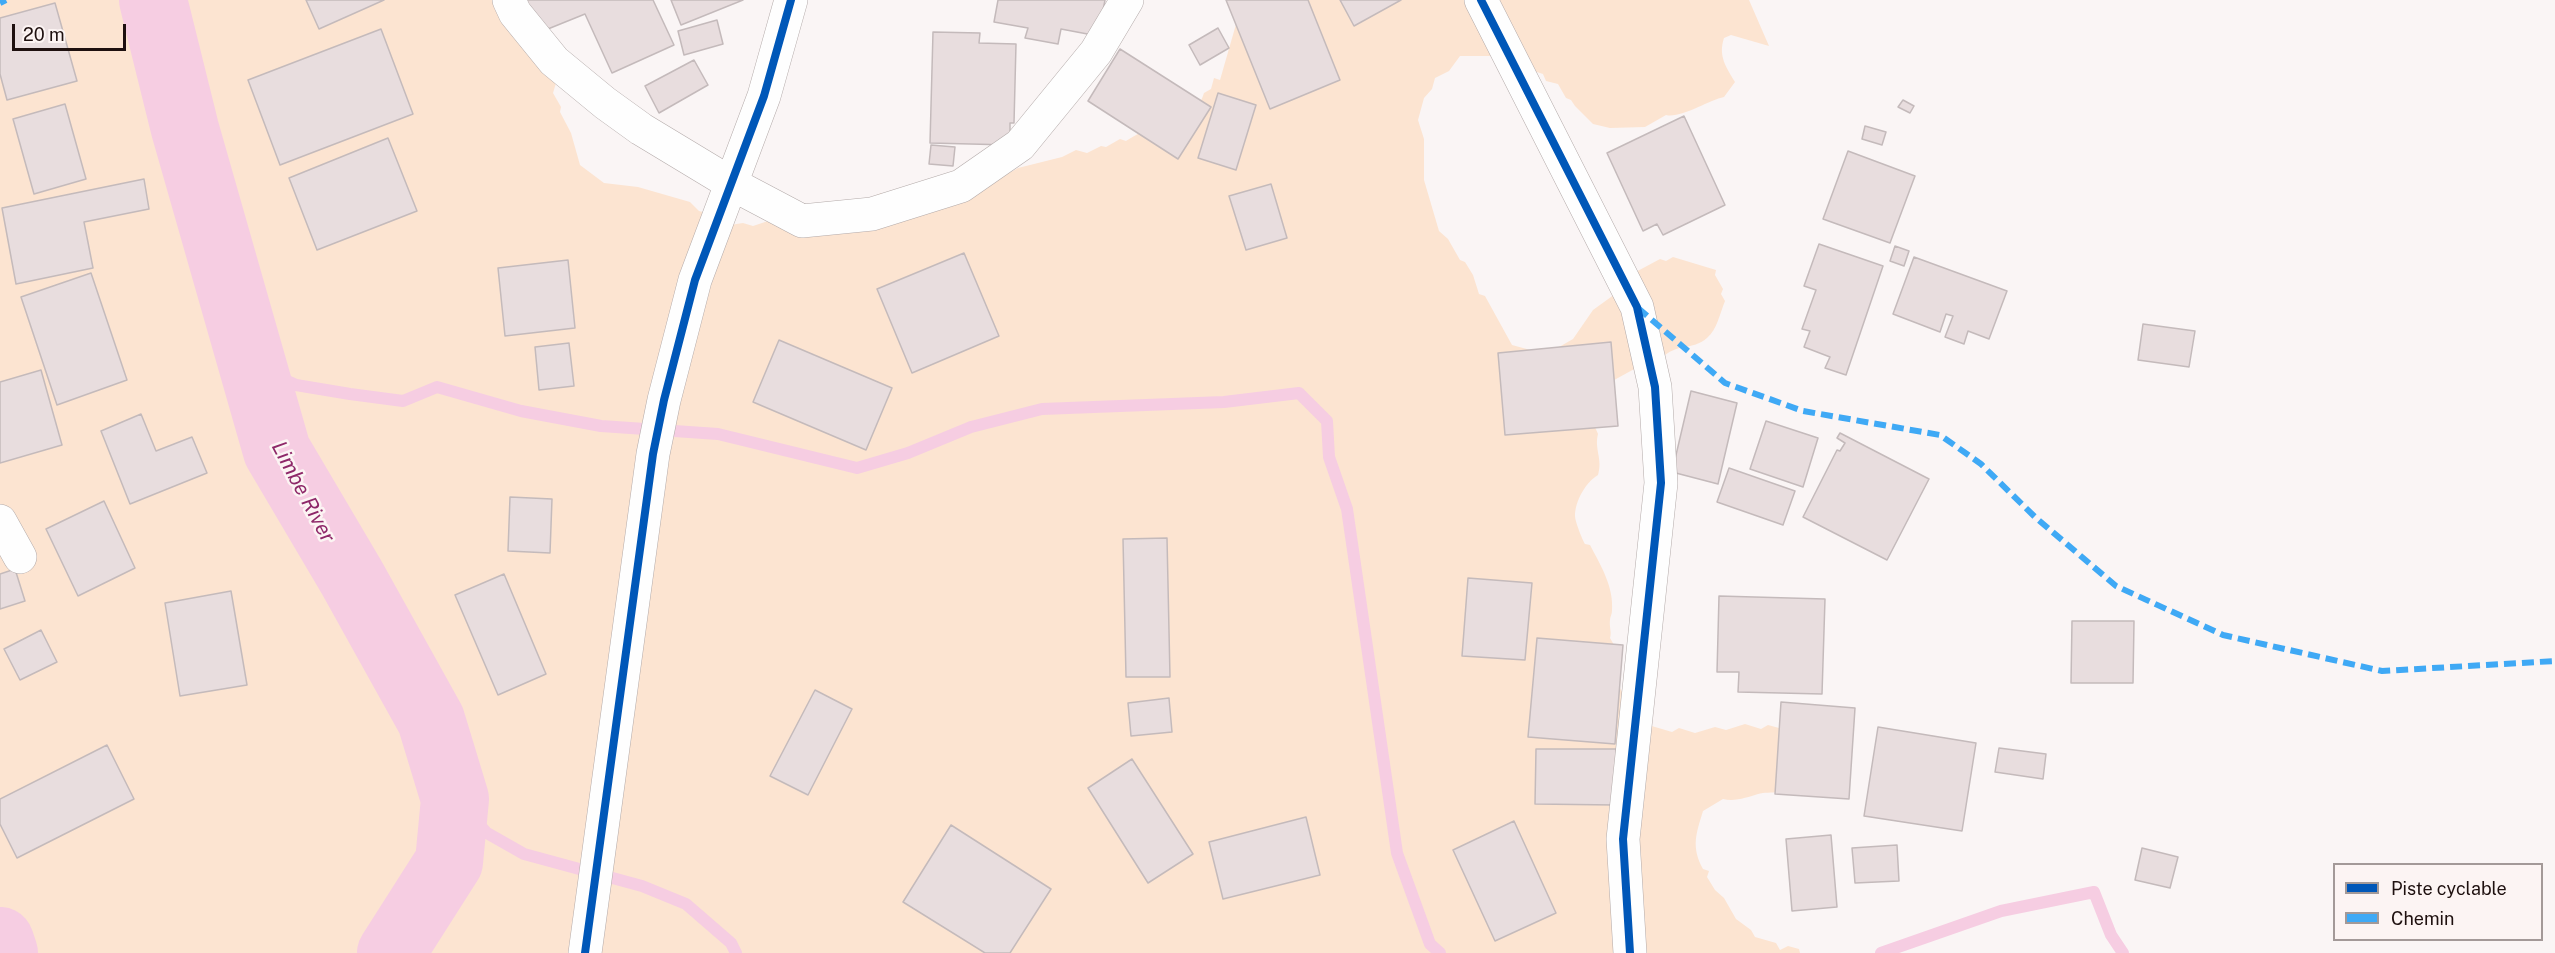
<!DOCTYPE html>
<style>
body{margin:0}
#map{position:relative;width:2555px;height:953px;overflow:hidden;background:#faf5f5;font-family:"Public Sans",sans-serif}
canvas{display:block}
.legend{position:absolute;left:2333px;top:863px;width:210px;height:78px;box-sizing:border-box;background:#fcf4f3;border:2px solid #a39998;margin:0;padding:8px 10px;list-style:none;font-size:18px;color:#1e100f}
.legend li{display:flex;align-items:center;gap:12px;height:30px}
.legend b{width:30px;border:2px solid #a39998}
.scale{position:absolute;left:12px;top:24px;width:114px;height:27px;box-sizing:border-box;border:3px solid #1e100f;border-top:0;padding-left:8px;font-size:18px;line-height:21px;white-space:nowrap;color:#1e100f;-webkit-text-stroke:4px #fcf4f3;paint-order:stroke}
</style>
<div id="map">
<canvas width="2555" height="953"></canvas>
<ul class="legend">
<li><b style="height:8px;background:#0057b8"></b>Piste cyclable</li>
<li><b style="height:8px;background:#3fa9f5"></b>Chemin</li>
</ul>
<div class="scale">20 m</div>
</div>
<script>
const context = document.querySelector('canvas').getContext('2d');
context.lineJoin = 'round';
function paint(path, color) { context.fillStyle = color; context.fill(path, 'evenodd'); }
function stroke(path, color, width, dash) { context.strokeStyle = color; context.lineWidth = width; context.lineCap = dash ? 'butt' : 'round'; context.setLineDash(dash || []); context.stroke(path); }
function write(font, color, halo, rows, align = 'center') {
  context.font = font + ' "Public Sans",sans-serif'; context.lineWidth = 5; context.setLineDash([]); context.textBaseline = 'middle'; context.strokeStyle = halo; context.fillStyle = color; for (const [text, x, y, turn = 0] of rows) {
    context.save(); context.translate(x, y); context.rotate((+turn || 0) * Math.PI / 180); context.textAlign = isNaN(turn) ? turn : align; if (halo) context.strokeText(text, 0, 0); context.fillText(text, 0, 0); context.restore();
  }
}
paint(new Path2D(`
 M0,0h538l18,83 -3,10 8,14 -1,5 11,21 9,32 24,18 34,4 52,15 9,9 11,3 20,11 13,-2 10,3 27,-9 87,-17 14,-7 11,3 119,-24 7,-4 44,-11 14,-7 11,3 14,-7 5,1 14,-8 6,2c7,-4 14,-9 21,-12 21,-9 49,-9 57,-36l7,-4 3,-11 6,2 23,-80h506l20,46 -38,-11 -7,3c-6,18 2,29 11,44l-11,15c-15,3 -44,22 -58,18l-21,12 -35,1 -17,-4 -18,-18 -4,-6 -5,-2 -8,-14 -12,-3 -3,-7 -22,-7 -20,-11h-41l-11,15 -14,7 -3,11 -8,9 -6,22 6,19v41l15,51 9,8 12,21 5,2 8,13 6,19 6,2 27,49 22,6 7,-3 11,3 21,-12 20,-29 29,-21 10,-15 28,-15 6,2 7,-4 43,13 -1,5 8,14 -2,5 4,7c-5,12 -8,29 -18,37 -15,13 -30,4 -46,21l-5,-2 -49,27 -12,43 3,7c-4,15 5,25 0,41 -12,7 -23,26 -23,41 0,5 7,23 10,28l5,1c11,21 24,42 22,66 0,3 -2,6 -2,9 -1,7 2,12 0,18l4,7 2,36 15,27 14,16 27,8 7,-4 16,5 20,-6 11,3 19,-6 16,5 7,-4 11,3 19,17 -20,47c-6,1 -14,0 -20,2 -10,3 -23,8 -35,5l-20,12c-7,23 -12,36 0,58l6,2 -2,6 8,13 9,8 12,21 15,11 4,7 21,6 4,7 8,-4 11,3 1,4h-1800z`), '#fce4d1');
stroke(new Path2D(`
 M254,366l42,19 54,9 53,7 34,-14 84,24 80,15 117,8 139,34 51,-15 63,-26 71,-18 182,-7 75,-9 28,28 2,36 18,52 50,344 33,91 10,9
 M455,799l32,34 37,21 118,32 44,18 45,39 5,10
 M1881,953l120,-42 93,-19 17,43 12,18`), '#f6cde2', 12);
stroke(new Path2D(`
 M153,0l32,129 92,322 75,127 79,142 24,79 -6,63 -58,91
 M0,941l4,12`), '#f6cde2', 68);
const building = new Path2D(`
 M306,0h78l-65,29z
 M525,0h128l21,45 -62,28 -27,-59 -47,19z
 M671,0h72l-62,25z
 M998,0h107l-7,36 -37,-7 -3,15 -33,-6 3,-10 -34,-6z
 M1226,0h82l32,80 -70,29z
 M1340,0h61l-47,26z
 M55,3l22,78 -70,19 -7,-26v-56z
 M717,20l6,24 -39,11 -6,-24z
 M1218,28l11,20 -29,17 -11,-20z
 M381,29l32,85 -133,51 -32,-85z
 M933,32l47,1 -1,10 37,1 -2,79h-4v22l-80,-2z
 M1120,49l91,58 -33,52 -90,-58z
 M694,60l14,25 -49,28 -14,-27z
 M1218,93l38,12 -20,65 -38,-12z
 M1903,100l11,6 -4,7 -12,-6z
 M65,104l21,75 -52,15 -21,-75z
 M1684,116l41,89 -62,30 -6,-11 -14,7 -36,-78z
 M1865,126l21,6 -4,13 -20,-6z
 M388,138l29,73 -100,39 -28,-72z
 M931,145l24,2 -2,19 -24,-2z
 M1848,151l67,25 -25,67 -67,-24z
 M144,179l5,30 -65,13 9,46 -77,16 -14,-76z
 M1271,184l16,54 -41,12 -17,-54z
 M1819,244l64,22 -37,109 -21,-7 5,-11 -26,-10 6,-16 -8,-2 14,-39 -12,-4z
 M1895,246l14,5 -5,15 -14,-5z
 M964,253l35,83 -87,37 -35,-84z
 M1914,257l93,34 -18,48 -21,-8 -4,13 -19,-7 8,-21 -7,-2 -6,18 -47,-18z
 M568,260l7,68 -70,8 -7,-68z
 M91,273l36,107 -70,25 -36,-108z
 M2143,324l52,7 -6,36 -51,-7z
 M779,340l113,48 -26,62 -113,-48z
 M1611,342l7,84 -113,9 -7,-82z
 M569,343l5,43 -35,4 -4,-43z
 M41,370l21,75 -62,18v-81z
 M1691,391l46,12 -19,81 -46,-12z
 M141,414l15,37 36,-14 15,36 -77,31 -29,-73z
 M1766,421l52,17 -15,49 -53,-18z
 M1840,433l89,46 -42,81 -84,-43 34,-67 3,1 5,-8 -8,-5z
 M1729,468l66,23 -12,34 -66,-23z
 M510,497l42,2 -2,54 -42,-2z
 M104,501l31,67 -57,28 -32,-67z
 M1167,538l3,139h-44l-3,-138z
 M15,569l10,32 -25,8v-35z
 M504,574l42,100 -48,21 -43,-100z
 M1468,578l64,5 -7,77 -63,-4z
 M231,591l16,94 -67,11 -15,-93z
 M1719,596l106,3 -3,95 -84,-2 1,-20h-22z
 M2072,621h62l-1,62h-62z
 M41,630l16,32 -37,18 -16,-31z
 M1537,638l86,7 -8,99 -87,-7z
 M815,690l37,19 -44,86 -38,-19z
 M1169,698l3,34 -41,4 -3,-33z
 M1781,702l74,6 -6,91 -74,-5z
 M1878,727l98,16 -14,88 -98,-15z
 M107,745l27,54 -117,59 -17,-34v-25z
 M1999,748l47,6 -3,25 -48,-7z
 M1536,749h80l-1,56 -80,-1z
 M1132,759l61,95 -45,29 -60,-95z
 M1306,817l14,58 -97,24 -14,-57z
 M1514,821l42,92 -61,28 -42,-91z
 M951,825l100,64 -41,64h-25l-82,-51z
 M1831,835l6,72 -45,4 -6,-72z
 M1897,845l2,36 -44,2 -3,-35z
 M2142,848l36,9 -8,31 -35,-8z`);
paint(building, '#e8ddde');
stroke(building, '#c4babb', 1.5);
const minor = new Path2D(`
 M509,0l6,13 39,48 51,42 36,26 91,55 70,37 70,-7 89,-28 59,-41 76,-93 31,-52
 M1481,0l156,307 18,80 6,96 -38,356 7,114
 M0,521l20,36
 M585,953l68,-499 11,-54 31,-120 69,-184 27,-96`);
stroke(minor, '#b3aaa9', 34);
stroke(minor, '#fefefe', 33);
stroke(new Path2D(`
 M0,3l6,-3
 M1638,308l87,75 78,28 137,24 41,29 54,53 81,69 107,49 159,36 173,-10`), '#3fa9f5', 6, [12, 6]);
stroke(new Path2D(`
 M1481,0l156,307 18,80 6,96 -38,356 7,114
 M585,953l68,-499 11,-54 31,-120 69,-184 27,-96`), '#0057b8', 8);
write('italic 21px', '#8e2869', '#fcf4f3', [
 ["Limbe River",303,492,62]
]);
</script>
